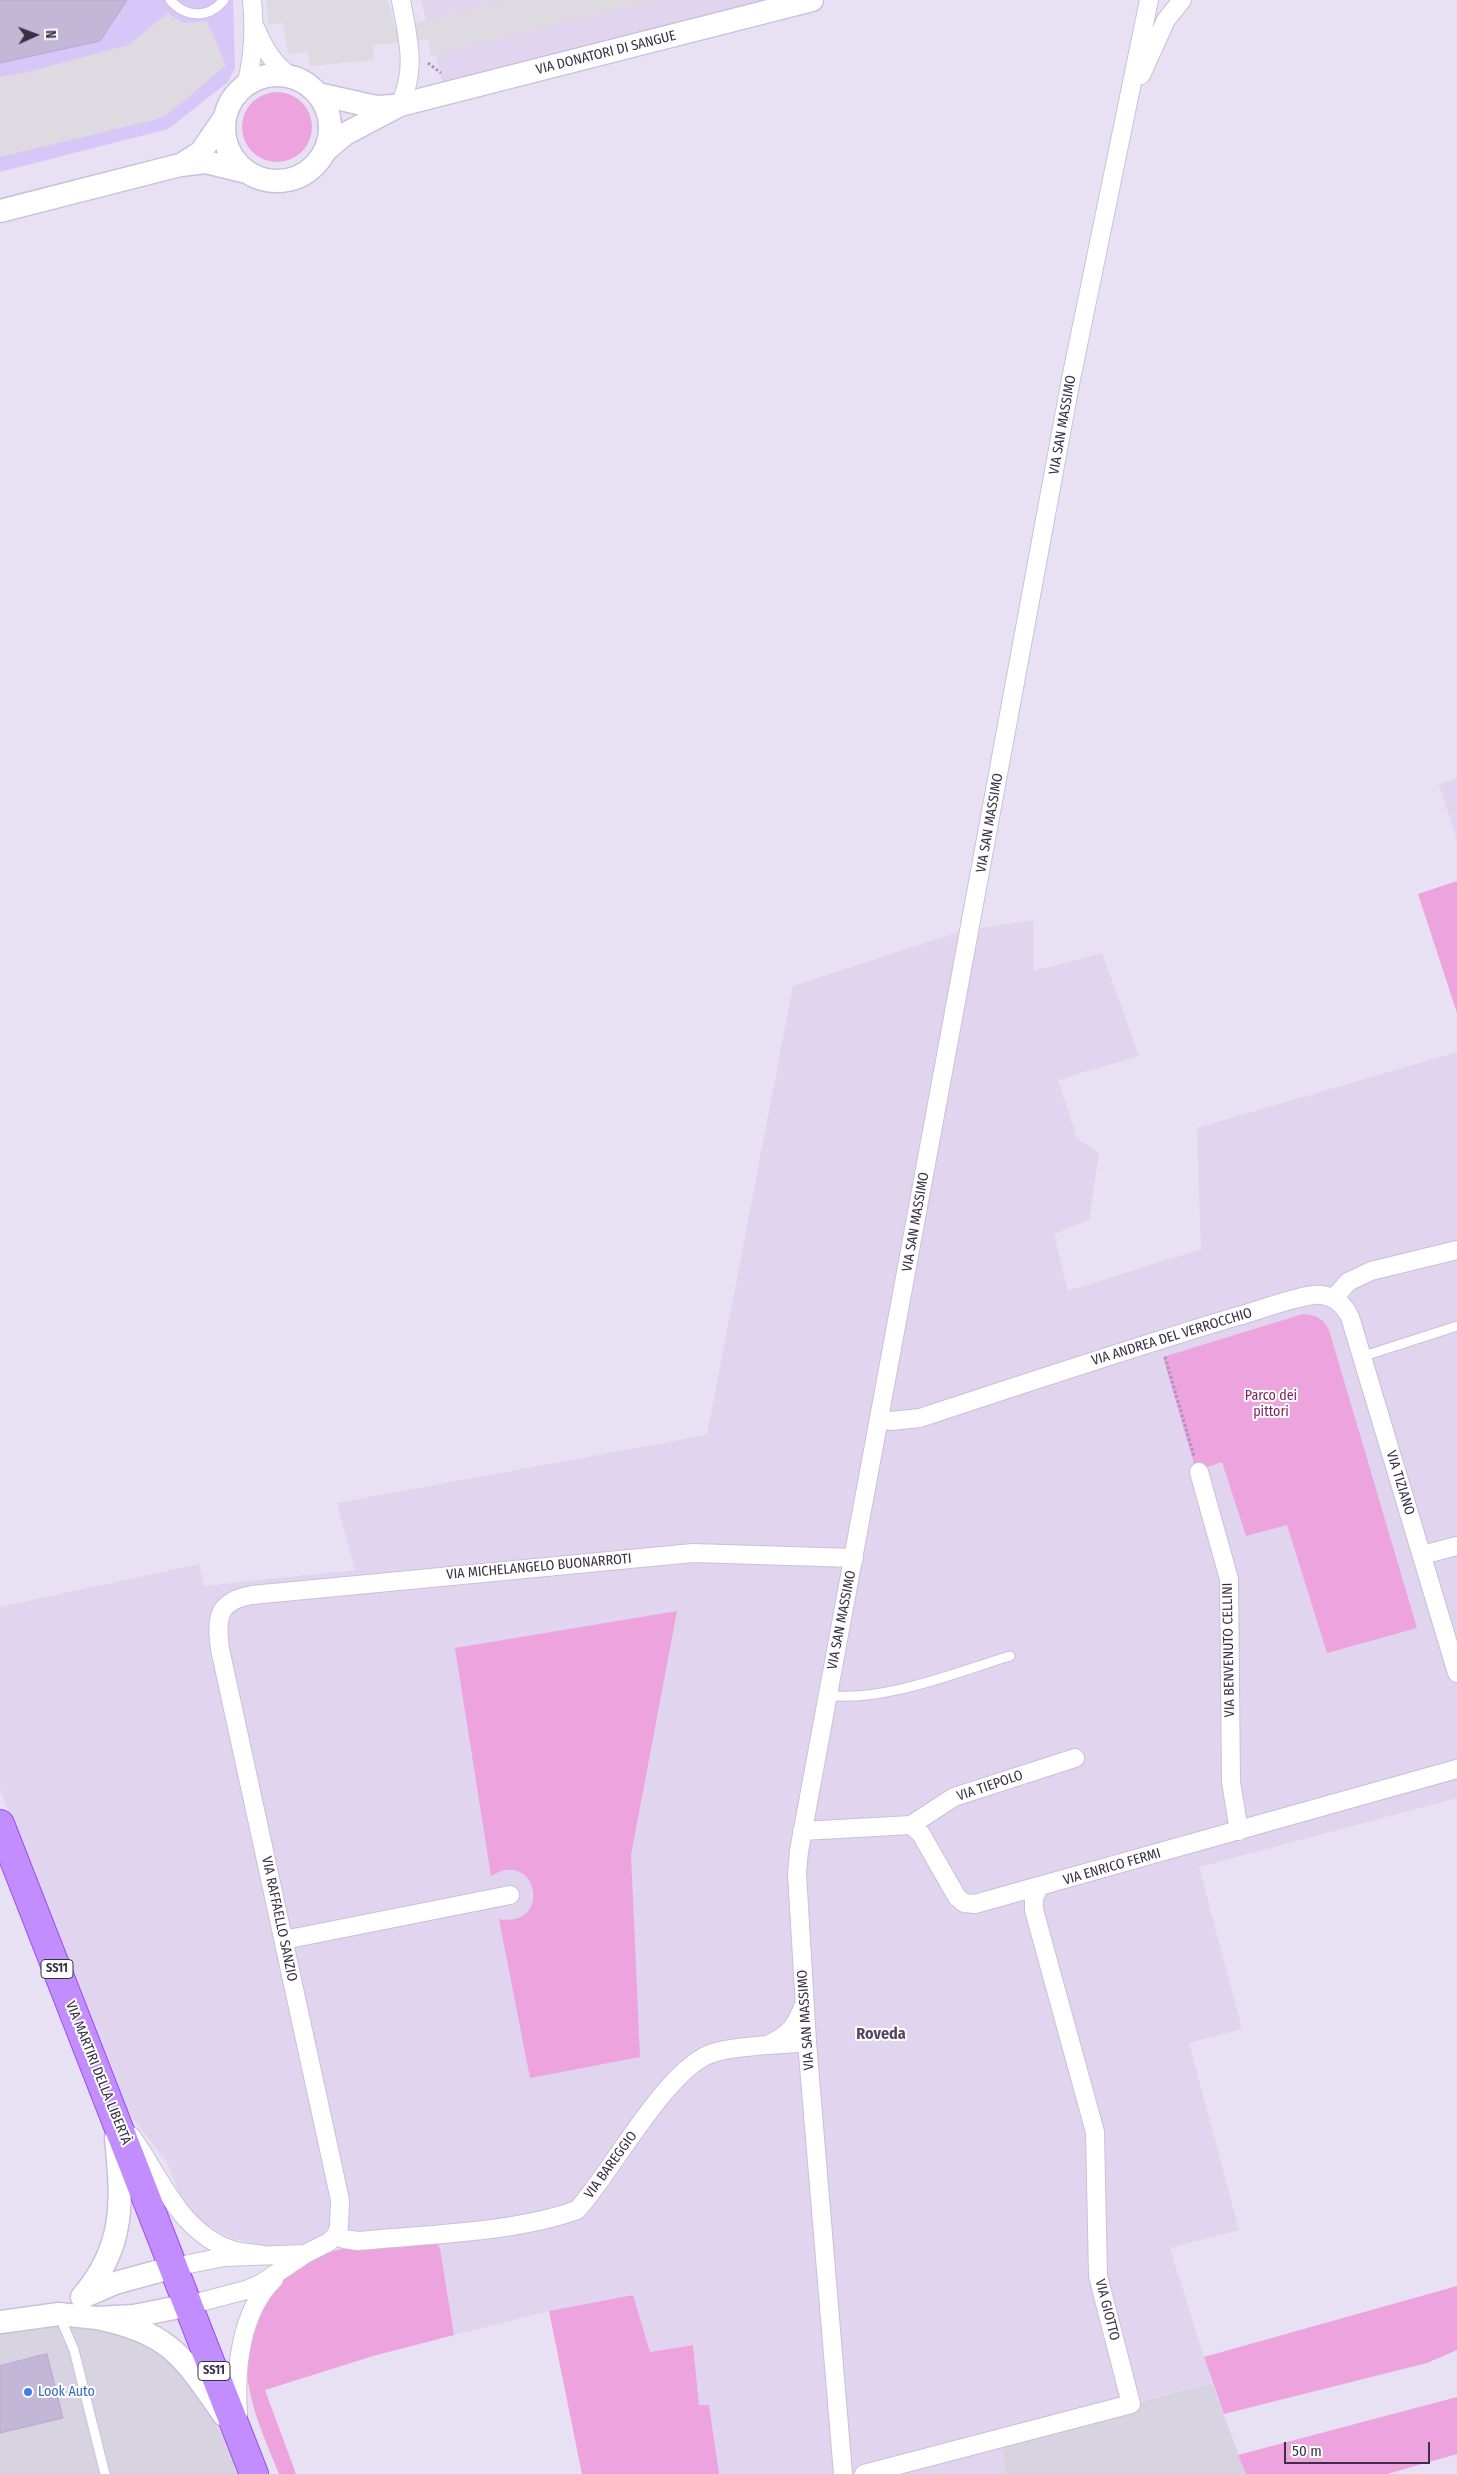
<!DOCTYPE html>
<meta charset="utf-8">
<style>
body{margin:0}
#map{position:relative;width:1457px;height:2474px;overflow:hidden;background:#e8e0f3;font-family:"Fira Sans Condensed",sans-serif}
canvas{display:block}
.north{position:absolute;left:10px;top:10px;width:50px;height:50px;-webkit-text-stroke:4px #fff;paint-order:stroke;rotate:88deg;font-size:14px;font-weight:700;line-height:20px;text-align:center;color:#383144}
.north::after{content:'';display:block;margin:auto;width:18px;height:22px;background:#383144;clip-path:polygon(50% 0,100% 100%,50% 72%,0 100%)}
.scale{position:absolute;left:1284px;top:2442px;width:146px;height:22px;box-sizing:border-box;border:2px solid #383144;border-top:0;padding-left:6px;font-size:15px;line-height:18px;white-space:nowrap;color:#383144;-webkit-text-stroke:4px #fff;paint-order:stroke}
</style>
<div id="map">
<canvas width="1457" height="2474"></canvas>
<div class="north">N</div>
<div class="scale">50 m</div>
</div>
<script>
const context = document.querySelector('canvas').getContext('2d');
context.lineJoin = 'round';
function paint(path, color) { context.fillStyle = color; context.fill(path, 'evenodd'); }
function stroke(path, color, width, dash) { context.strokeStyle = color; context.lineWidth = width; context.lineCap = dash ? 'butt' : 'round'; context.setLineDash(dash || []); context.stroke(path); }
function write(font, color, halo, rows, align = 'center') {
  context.font = font + ' "Fira Sans Condensed",sans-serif'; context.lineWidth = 4; context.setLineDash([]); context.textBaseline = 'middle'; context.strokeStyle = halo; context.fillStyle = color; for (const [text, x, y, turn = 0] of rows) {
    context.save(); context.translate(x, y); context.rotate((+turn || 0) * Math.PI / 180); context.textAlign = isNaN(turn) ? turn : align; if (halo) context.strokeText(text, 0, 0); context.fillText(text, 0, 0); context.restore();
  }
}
paint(new Path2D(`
 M421,0h362l-339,87z
 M1457,778v62l-18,-56z
 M1033,920l1,51 68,-18 37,103 -81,24 19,58 22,15 -10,67 -35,14 14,57 133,-42 -4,-121 260,-76v746l-258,69 43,162 -53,14 50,187 -69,18 42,135 -209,52 2,39h-158l-44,-603 167,-941z
 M962,931l-165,898 42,645h-120l-10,-68h-10l-6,-61 -43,7 -17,-57 -84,16 -95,24 -14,-87 -6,-11 -174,9 -28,-8 -30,-15 -18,-19 -18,-43 -41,-53 -125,-318v-183l199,-43 5,22 151,-16 -18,-67 370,-68 86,-449z`), '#e0d4ee');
paint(new Path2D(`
 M0,0h233l2,68 -7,14 -60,47 -168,43z`), '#d7c7f8');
paint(new Path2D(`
 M61,2323l75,15 39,28 52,75 13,33h-240v-142z
 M1212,2383l34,91h-241l-2,-36z`), '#d7d3e1');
paint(new Path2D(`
 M242 127a35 35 0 1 1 70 0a35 35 0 1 1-70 0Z
 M1457,881v132l-39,-119z
 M1303,1314c13,1 20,4 26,16l88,298 -90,25 -40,-128 -41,11 -24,-74 -26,9 -33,-114z
 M677,1611l-46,244 9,202 -110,21 -31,-159c54,10 39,-72 -8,-43l-36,-228z
 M435,2240l5,8 14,87 -81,21 -108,34 31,84h-17c-13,-33 -31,-70 -32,-106 -1,-51 35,-104 86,-117 33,-8 69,-8 102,-11z
 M1457,2286v64l-30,13 -203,51 -20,-57z
 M633,2295l17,57 43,-7 6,60h10l10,69h-137l-33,-163z
 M1457,2397v57l-70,20h-141l-8,-19z`), '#eda3de');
paint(new Path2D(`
 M266,0h122l7,28 113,-28h148l-225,56 -3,-16 -55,5 1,15 -64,6 -2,-14 -20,2 -5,-31 -14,2z
 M168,13l15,10 24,-2 19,44 -59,50 -13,5 -154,37v-80l28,-5 100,-27z`), '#dddae2');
const building = new Path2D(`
 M0,0h127l-27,41 -100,22z
 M47,2354l16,64 -63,15v-67z`);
paint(building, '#c3b7d8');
stroke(building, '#b6a7d1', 1);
const service = new Path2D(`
 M170,0c16,18 38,19 54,0
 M1361,1357l96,-31
 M828,1695c54,8 129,-23 182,-39
 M59,2315l15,35 31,124`);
const minor = new Path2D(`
 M256,29c8,20 17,34 34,47
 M1141,75l25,-55 16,-20
 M246,85c8,-29 9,-55 6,-85
 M400,105c17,-38 8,-65 1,-105
 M1334,1298l14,-16 23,-11 86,-21
 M880,1419l11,2 29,-3c106,-35 211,-70 318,-102 20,-5 65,-23 84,-21 14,2 22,10 28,22l107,356
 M1199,1472l30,107 2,203 8,49
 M1422,1555l35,-9
 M911,1825l43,-28 121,-39
 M802,1831l109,-6 10,9 36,63 7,6 11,1 482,-135
 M284,1940l226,-45
 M770,2044c21,-11 25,-17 34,-39
 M131,2136c30,41 48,96 101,114 10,3 21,3 31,5
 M336,2235l8,4 14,2c69,-7 155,-8 219,-31 35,-38 92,-147 139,-158 26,-7 63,-7 91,-10
 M174,2267l50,-10 81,-3
 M189,2305l57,-15 16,-7 43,-29 24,-12 7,-7 3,-8 1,-27 -120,-551c-4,-31 -3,-48 32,-54l441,-42 161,5
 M238,2414c-3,-44 2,-102 36,-135
 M843,2474l-36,-432 -10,-169 2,-22 272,-1472 78,-379
 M864,2474l267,-70 -33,-128 -3,-144 -61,-222v-12l5,-11`);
const tertiary = new Path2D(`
 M224 128a53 53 0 1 1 106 0a53 53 0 1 1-106 0Z
 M318,94l58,13 18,-1
 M326,150l19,-16 55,-29 412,-105
 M181,165l20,-13 24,-35
 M0,211l180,-46 26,-3 41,10
 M82,2297c44,-51 40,-97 34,-159
 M83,2297l32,-14 59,-16
 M97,2318c74,15 86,39 127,97
 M0,2322l59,-8 38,4 37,-2 55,-11`);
const primary = new Path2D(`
 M0,1824l254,650`);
stroke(service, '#cbbfdd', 11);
stroke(minor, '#cbbfdd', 20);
stroke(tertiary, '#cbbfdd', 25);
stroke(primary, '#9850f1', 30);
stroke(new Path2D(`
 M428,63l13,10
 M1165,1357l29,99`), '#a592c2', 3, [2.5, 2.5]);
stroke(service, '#fff', 9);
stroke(minor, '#fff', 18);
stroke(tertiary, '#fff', 22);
stroke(primary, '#c28dff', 28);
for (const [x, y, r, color] of [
 [28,2392,5,"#3f7fe0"]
]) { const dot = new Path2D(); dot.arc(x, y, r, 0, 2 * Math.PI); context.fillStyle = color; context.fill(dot); stroke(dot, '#fff', 2); }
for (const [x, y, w] of [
 [57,1969,32],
 [214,2371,32]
]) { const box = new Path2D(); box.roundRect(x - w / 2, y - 9.5, w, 19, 4); context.fillStyle = '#fff'; context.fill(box); stroke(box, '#383144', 1); }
write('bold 12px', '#383144', null, [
 ["SS11",57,1969],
 ["SS11",214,2371]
]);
write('14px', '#383144', '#fff', [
 ["VIA DONATORI DI SANGUE",606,53,-14],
 ["VIA SAN MASSIMO",1063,425,-80],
 ["VIA SAN MASSIMO",990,823,-80],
 ["VIA SAN MASSIMO",916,1222,-80],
 ["VIA ANDREA DEL VERROCCHIO",1172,1337,-17],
 ["VIA TIZIANO",1400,1483,73],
 ["VIA MICHELANGELO BUONARROTI",539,1567,-5],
 ["VIA SAN MASSIMO",842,1620,-79],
 ["VIA BENVENUTO CELLINI",1229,1650,-91],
 ["VIA TIEPOLO",990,1786,-19],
 ["VIA ENRICO FERMI",1112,1867,-16],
 ["VIA RAFFAELLO SANZIO",279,1919,78],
 ["VIA SAN MASSIMO",806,2020,-94],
 ["VIA MARTIRI DELLA LIBERTÀ",98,2073,68],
 ["VIA BAREGGIO",611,2165,-54],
 ["VIA GIOTTO",1107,2310,76]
]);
write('14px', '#7b1f59', '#fff', [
 ["Parco dei",1271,1396],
 ["pittori",1271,1412]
]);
write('14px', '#366cbe', '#fff', [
 ["Look Auto",38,2392]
], 'left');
write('bold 16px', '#524768', '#fff', [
 ["Roveda",881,2035]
]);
</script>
